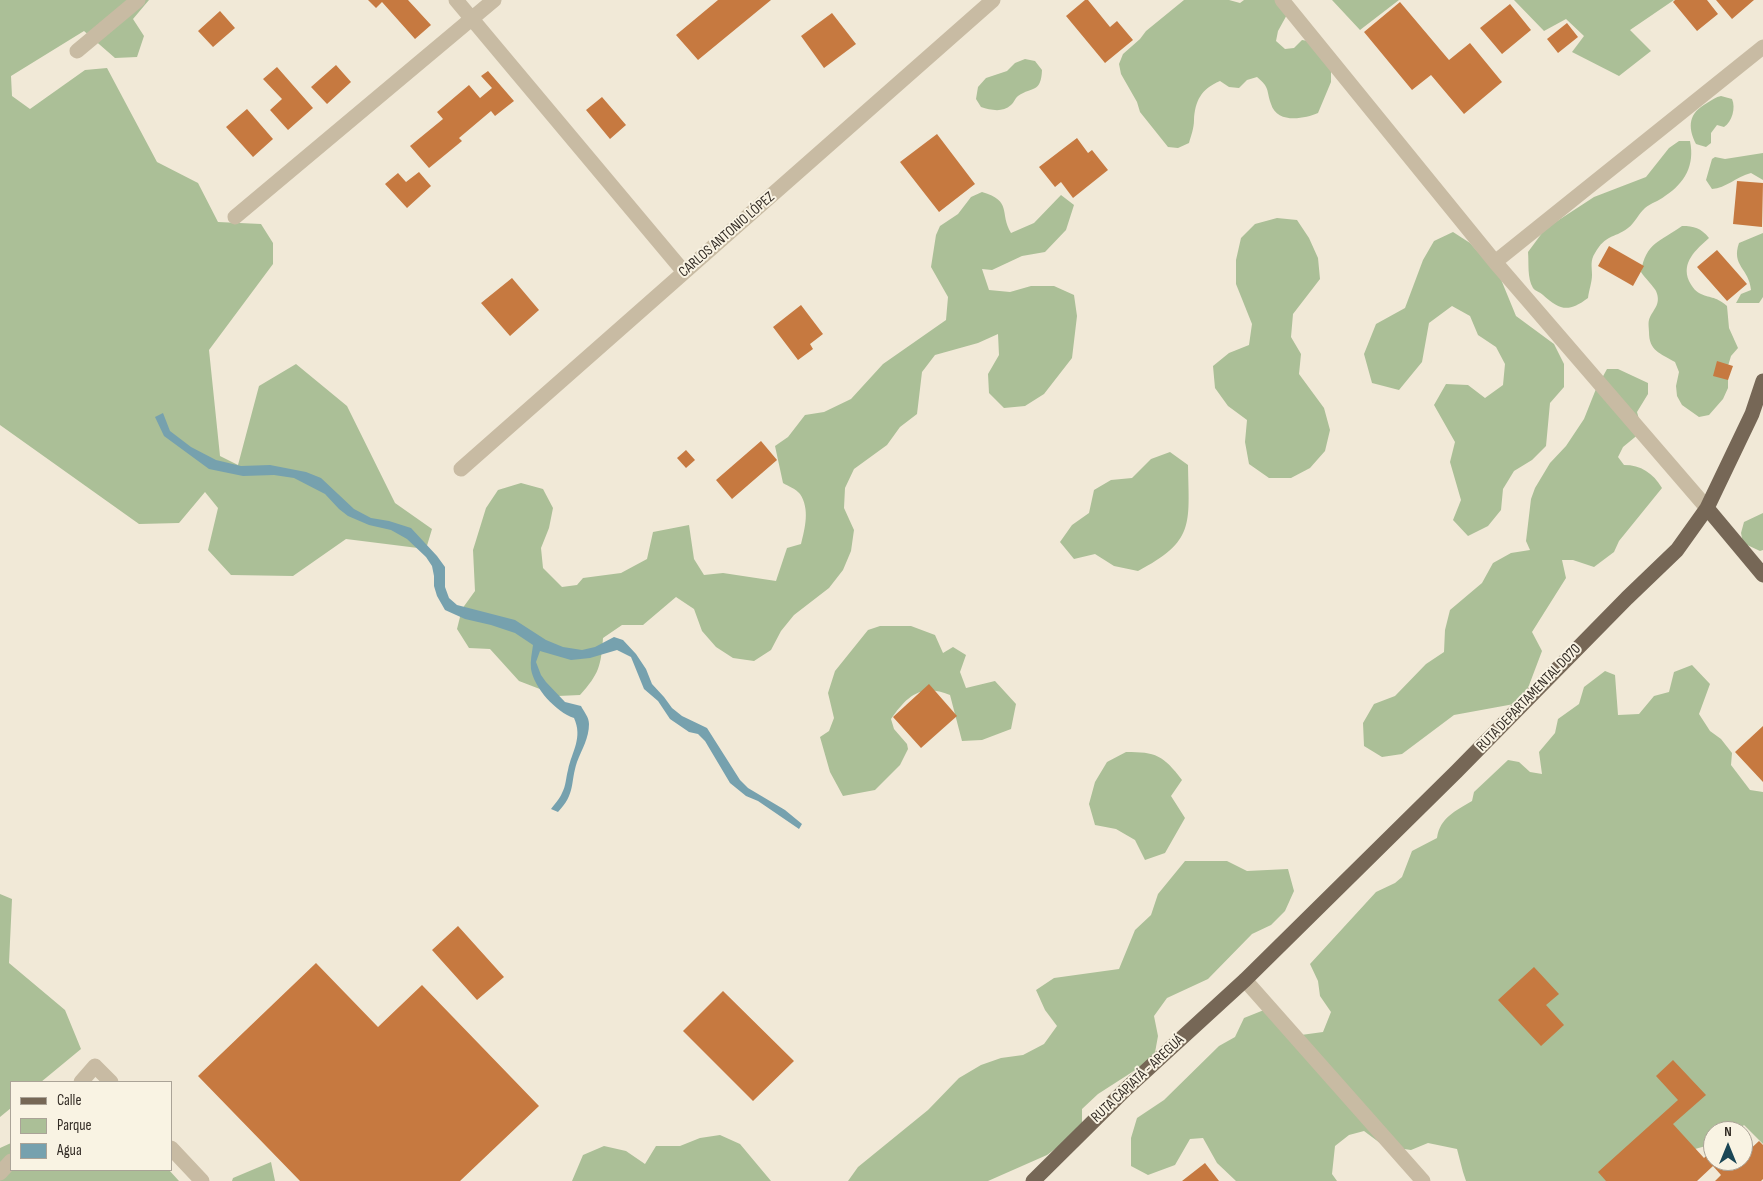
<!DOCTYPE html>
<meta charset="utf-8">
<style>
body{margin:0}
#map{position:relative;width:1763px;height:1181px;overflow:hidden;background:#f1e9d7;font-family:"Sofia Sans Condensed",sans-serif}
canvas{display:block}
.legend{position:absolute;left:10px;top:1081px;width:162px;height:90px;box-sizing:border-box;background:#f9f3e3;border:1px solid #aaa397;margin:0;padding:6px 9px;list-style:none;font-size:15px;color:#332c25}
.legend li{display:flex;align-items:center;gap:10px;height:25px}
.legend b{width:25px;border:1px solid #aaa397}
.north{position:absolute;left:1703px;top:1121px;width:50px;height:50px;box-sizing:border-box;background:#f9f3e3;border:1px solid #aaa397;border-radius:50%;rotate:0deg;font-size:14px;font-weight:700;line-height:20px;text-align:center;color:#332c25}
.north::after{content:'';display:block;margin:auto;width:18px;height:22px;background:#1b4655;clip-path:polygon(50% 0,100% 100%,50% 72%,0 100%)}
</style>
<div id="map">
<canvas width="1763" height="1181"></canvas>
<ul class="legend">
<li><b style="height:6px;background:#766756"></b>Calle</li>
<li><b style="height:14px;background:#abbf97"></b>Parque</li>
<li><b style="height:14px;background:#76a1ae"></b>Agua</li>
</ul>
<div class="north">N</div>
</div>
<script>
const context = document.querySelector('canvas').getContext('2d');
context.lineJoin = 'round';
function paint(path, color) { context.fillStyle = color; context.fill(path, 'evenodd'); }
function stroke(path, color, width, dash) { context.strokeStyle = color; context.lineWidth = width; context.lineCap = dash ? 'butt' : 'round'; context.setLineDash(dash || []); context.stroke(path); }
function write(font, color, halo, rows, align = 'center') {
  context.font = font + ' "Sofia Sans Condensed",sans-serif'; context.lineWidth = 4; context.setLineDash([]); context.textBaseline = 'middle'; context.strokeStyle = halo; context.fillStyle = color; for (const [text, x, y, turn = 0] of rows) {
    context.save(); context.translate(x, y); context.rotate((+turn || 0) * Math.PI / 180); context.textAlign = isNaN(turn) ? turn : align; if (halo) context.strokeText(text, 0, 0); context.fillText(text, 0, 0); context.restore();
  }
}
paint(new Path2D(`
 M0,0h149l-16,19 11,17 -7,21 -22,1 -31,-27 -73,45 1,20 18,13 55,-39 22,-2 50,94 41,21 20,39 43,2 12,19v21l-64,86 11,106 18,9 21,-79 37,-22 51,42 48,97 37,26 -6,20 -80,-10 -53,37 -62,-1 -23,-25 10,-42 -13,-16 -26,31 -40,1 -139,-99z
 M1184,0h45l11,3 4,-3h32l13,11 -11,20 -2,10 9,8 9,-1 8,-8 12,2 17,28v12l-13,31c-14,6 -41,11 -47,-9 -5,-15 -1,-16 -14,-27l-10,3 -8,8 -10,-1 -9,-6c-19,8 -25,20 -26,39 0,8 -3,16 -5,23l-11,5 -10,-1 -28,-35 -3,-10 -16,-28 -2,-10 4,-10 17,-15 6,-8z
 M1332,0h67l-39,30z
 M1514,0h160l-44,30 21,21 -32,25 -47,-24 12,-16 -18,-17 -22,12z
 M1025,59l10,2 7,9c-1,23 -9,16 -24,26 -3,2 -4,7 -7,9 -9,8 -20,5 -30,2l-5,-8 2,-12 8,-9 21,-7 8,-8z
 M1721,96l11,3c4,9 0,23 -8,28l-7,-2 -6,8v10l-5,4 -10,-3c-9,-18 -7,-31 11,-41 5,-3 9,-6 14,-7z
 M1679,141h11c5,24 -5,42 -25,55 -6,5 -14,7 -20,12 -7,6 -10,15 -17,20 -15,11 -22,6 -33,25 -5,8 -3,13 -3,22 0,7 -3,15 -4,23 -20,15 -28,12 -45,-3 -3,-3 -8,-4 -10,-7 -6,-10 -4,-25 -5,-36l17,-23 49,-32 52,-20 23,-29z
 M1763,153v27l-12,-7c-15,4 -25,15 -39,16l-6,-9 6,-21 3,-2 10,2z
 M982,192c31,9 17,21 29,41l23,-10 27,-28 13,10 -8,25 -21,22 -23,4 -30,14 -10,-1 7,21 21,2 21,-6h23l20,9 3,21 -5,42 -28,36 -19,12 -21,2 -15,-15 -1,-19 11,-19 -1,-21 -20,9 -43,12 -13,17 -5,42 -17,13 -13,18 -33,24 -9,19 -1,20 10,22 -3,21 -8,19 -14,18 -35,27 -13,16 -10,19 -17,11 -21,-3 -17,-11 -14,-16 -8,-22 -18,-12 -33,28h-21l-19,13c-2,28 -4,36 -23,57l-22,1 -39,-15 -29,-32 -21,-1 -12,-19 5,-20 13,-18 -2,-41 13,-42 12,-18 23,-7 22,6 10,19 -4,20 -8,20 2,20 19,19 15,-2 6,-7 38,-5 26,-14 6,-27 36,-7 5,34 10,16 19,-2 53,8 11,-33 14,-4c4,-16 9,-35 -1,-50 -4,-5 -12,-8 -17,-11l-8,-37 13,-9 17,-22 19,-3 27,-13 32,-35 63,-44 2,-23 -17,-30 5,-32 4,-9 18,-12 13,-17z
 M1277,218l20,2 12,18 9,20 2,21 -27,35 -2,23 10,17 -2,20 25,34 6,22 -5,21 -15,17 -19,10h-22l-20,-14 -4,-22 2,-22 -19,-14 -13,-18 -2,-22 16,-13 20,-8 3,-21 -16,-40v-24l5,-22 14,-14z
 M1682,226c12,0 19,2 27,12 -13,12 -28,24 -20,43 2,4 6,10 10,12 11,6 15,2 28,13l2,22 9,20 -7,8 -3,10v22l-5,11 -14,16 -10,2 -17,-12 -5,-9 -1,-10 3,-14 -4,-10c-15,-9 -26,-11 -26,-30 0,-3 -1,-9 0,-12 3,-10 13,-15 7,-29 -2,-4 -11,-13 -15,-19 5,-30 19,-30 41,-46z
 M1453,232l17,11 30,34 16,39 38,28 10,20v23l-14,16 -4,43 -14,14 -18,11 -11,18 -2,21 -13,16 -20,10 -15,-16 8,-20 -11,-38 5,-20 -21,-37 12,-21 22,1 17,13 18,-13 2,-21 -9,-17 -18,-12 -8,-19 -18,-10 -23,17 -7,39 -23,28 -27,-7 -8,-29 12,-30 29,-16 18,-48 11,-19z
 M1763,233v64l-4,6h-23l5,-9 10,-4c-2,-22 -20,-24 -12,-47z
 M1607,369h11l30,14v11l-11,18 3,11v10l-17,14 -5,10 6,8c17,0 29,8 38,23l-43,53 -5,11 -20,15 -21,-7h-11l4,18 -34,54 10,19 -14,37 -14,16 -60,11 -52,39 -20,3 -18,-11 -1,-23 11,-19 21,-8 31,-32 18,-12 1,-22 5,-20 32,-27 11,-20 18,-10 19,-3 -4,-9 5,-42 4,-11 15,-25 16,-17 18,-27 12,-30z
 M1170,452l18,13c1,60 7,76 -50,106l-24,-5 -19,-12 -21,5 -14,-17 12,-17 17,-12 5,-23 17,-10 21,-2 19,-19z
 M1763,513v37l-3,1 -17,-8 -2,-10 3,-11z
 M880,626h31l24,9 8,18 10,-6 13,8 -6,17 6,16 29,-7 21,23 -5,25 -29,11 -20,1 -12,-46c-29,-12 -43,1 -59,24l3,10 13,15 1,5 -8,16 -25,25 -32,6 -13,-24 -10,-35 9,-6 5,-13 -6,-25 7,-22 33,-41z
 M1692,665l18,19 -11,30 11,17 11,8 11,14 -1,12 19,25 13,2v352l-19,-19 -7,6h-24v13l-18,5 -79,32h-150l-3,-9 -6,-23 -29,-6 -17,7 -27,-4 -20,-15 -15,4 -14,11 -3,28 5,7h-101l-19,-18 -14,-25 -13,1 -15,26 -27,10 -17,-9v-28l6,-20 27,-18 55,-54 16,-9 9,-19 20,-8 37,25 22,-3 8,-20 -11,-16 -2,-15 -8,-17 66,-72 19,-9 7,-6 10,-26 25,-13c3,-21 19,-27 35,-37l2,-9 34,-32 11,2 11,10 12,2 -3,-22 16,-19 3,-14 21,-15 5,-17 21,-16 10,4 3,40 21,-1 15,-18 15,-4 5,-20z
 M1126,752c30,0 37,3 56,28l-11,16 14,22 -20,35 -20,7 -10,-20 -19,-11 -21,-4 -6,-21 6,-22 12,-20z
 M1185,861h42l20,10 41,-2 6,22 -9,20 -14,14 -19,9 -44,45 -41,19 -13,18 4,20 -4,22 -56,36 -16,15v20l-35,26 -59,26h-140l10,-14 70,-57 31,-32 22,-13 20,-7 22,-3 21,-11 13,-18 -12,-16 -9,-20 18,-12 65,-9 16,-39 16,-15 7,-21z
 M0,894l12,5 -3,64 56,47 16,39 -40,33h-30v26l-11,9z
 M720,1135l20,9 31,37h-199l11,-26 21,-9 22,5 19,13 11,-18h24l20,-8z
 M11,1143v27h158l10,11h-179v-33z
 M271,1162l4,19h-43l1,-3z`), '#abbf97');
paint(new Path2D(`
 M163,413l7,18 21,16 25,13 25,6 29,-1 36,7 15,6 33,31 17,9 18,3 22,7 26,28 8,11v20l4,11 8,7 58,15 31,20 17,7 19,3 13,-3 19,-10 9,3 13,14 10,15 6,15 12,13 8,11 10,8 25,12 33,52 8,8 37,22 17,14 -3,5 -41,-28 -12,-5 -16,-13 -25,-42 -7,-7 -9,-2 -19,-13 -12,-18 -14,-12 -13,-32 -14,-7 -27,8 -19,2 -31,-9 -4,11 5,13 5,7 19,20 16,4c3,6 8,11 8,18 0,14 -7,25 -12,38 -7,21 -1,31 -19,50l-7,-3c4,-5 9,-11 11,-16 4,-7 4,-16 6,-23 4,-19 15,-32 6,-52 -18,-6 -40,-30 -43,-49 -1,-8 1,-16 2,-24l-18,-12 -24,-8 -26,-6 -20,-9 -8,-14 -3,-10v-10l-2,-10 -6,-9 -19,-18 -16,-9 -22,-5 -21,-9 -9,-7 -14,-15 -31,-16 -20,-3 -31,1 -34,-7 -45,-33 -9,-19z`), '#76a1ae');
paint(new Path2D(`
 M368,0h40l23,25 -16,14 -33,-37 -6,6z
 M718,0h53l-73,60 -22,-25z
 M1085,0h3l22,27 7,-6 16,19 -28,23 -39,-47z
 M1675,0h32l11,14 -21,17 -24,-29z
 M1716,0h38l-22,19z
 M1400,2l49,58 21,-17 32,39 -38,32 -33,-39 -19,15 -48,-58z
 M1510,4l21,26 -29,24 -22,-26z
 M220,11l15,17 -22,19 -15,-16z
 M832,13l24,31 -32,24 -23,-32z
 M1567,23l11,14 -20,16 -11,-14z
 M336,65l15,17 -24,22 -16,-17z
 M277,67l36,41 -25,22 -18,-20 12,-11 -19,-20z
 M488,71l26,30 -19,15 -4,-5 -32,27 3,3 -33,27 -19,-22 33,-27 -6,-7 32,-27 11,13 12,-10 -11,-12z
 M602,97l24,28 -16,14 -24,-29z
 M247,109l26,30 -20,18 -27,-30z
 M937,134l38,50 -36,28 -39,-50z
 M1077,138l11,15 4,-3 16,20 -35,28 -12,-16 -6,5 -16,-20z
 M419,172l12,14 -24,22 -22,-24 13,-11 8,9z
 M1737,181l26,2 -1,44 -29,-3z
 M1609,246l35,20 -11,20 -35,-20z
 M1717,250l30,34 -20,17 -30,-34z
 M512,278l27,32 -29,26 -29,-33z
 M801,305l22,29 -13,10 3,5 -15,11 -25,-33z
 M1717,361l16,5 -5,14 -15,-4z
 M761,441l16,19 -45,39 -16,-19z
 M686,450l9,10 -9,8 -9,-10z
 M929,684l28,32 -36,32 -28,-31z
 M1763,726v56l-28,-30z
 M458,926l46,51 -27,23 -45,-50z
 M316,963l62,64 44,-42 117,121 -79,75h-160l-102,-105z
 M1534,967l25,27 -13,11 18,20 -23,21 -43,-46z
 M723,991l71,70 -41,40 -70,-70z
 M1673,1060l33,35 -33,29 31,34 9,-8v11h30v-9l2,2 14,-13 4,4v34l-2,2h-46l6,-6 -8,-9 -16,15h-91l-8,-9 80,-72 -22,-24z
 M1205,1163l14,18h-37z`), '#c67940');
stroke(new Path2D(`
 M456,0l228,272
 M1282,0l213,262 212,246
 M77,51l61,-51
 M235,217l259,-217
 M1495,262l268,-215
 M461,469l532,-469
 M1245,980l178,201
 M81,1082l14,-16 16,16
 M171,1148l31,33
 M0,1173l11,-12`), '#c8bba3', 15);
stroke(new Path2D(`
 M1707,508l56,67
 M1033,1181l93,-92 119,-109 212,-209 170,-173 50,-48 30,-42 45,-94 11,-33`), '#766756', 15);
write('15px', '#332c25', '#f9f3e3', [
 ["CARLOS ANTONIO LÓPEZ",727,235,-41],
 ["RUTA DEPARTAMENTAL D070",1529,698,-46],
 ["RUTA CAPIATÁ - AREGUÁ",1138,1079,-43]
]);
</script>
